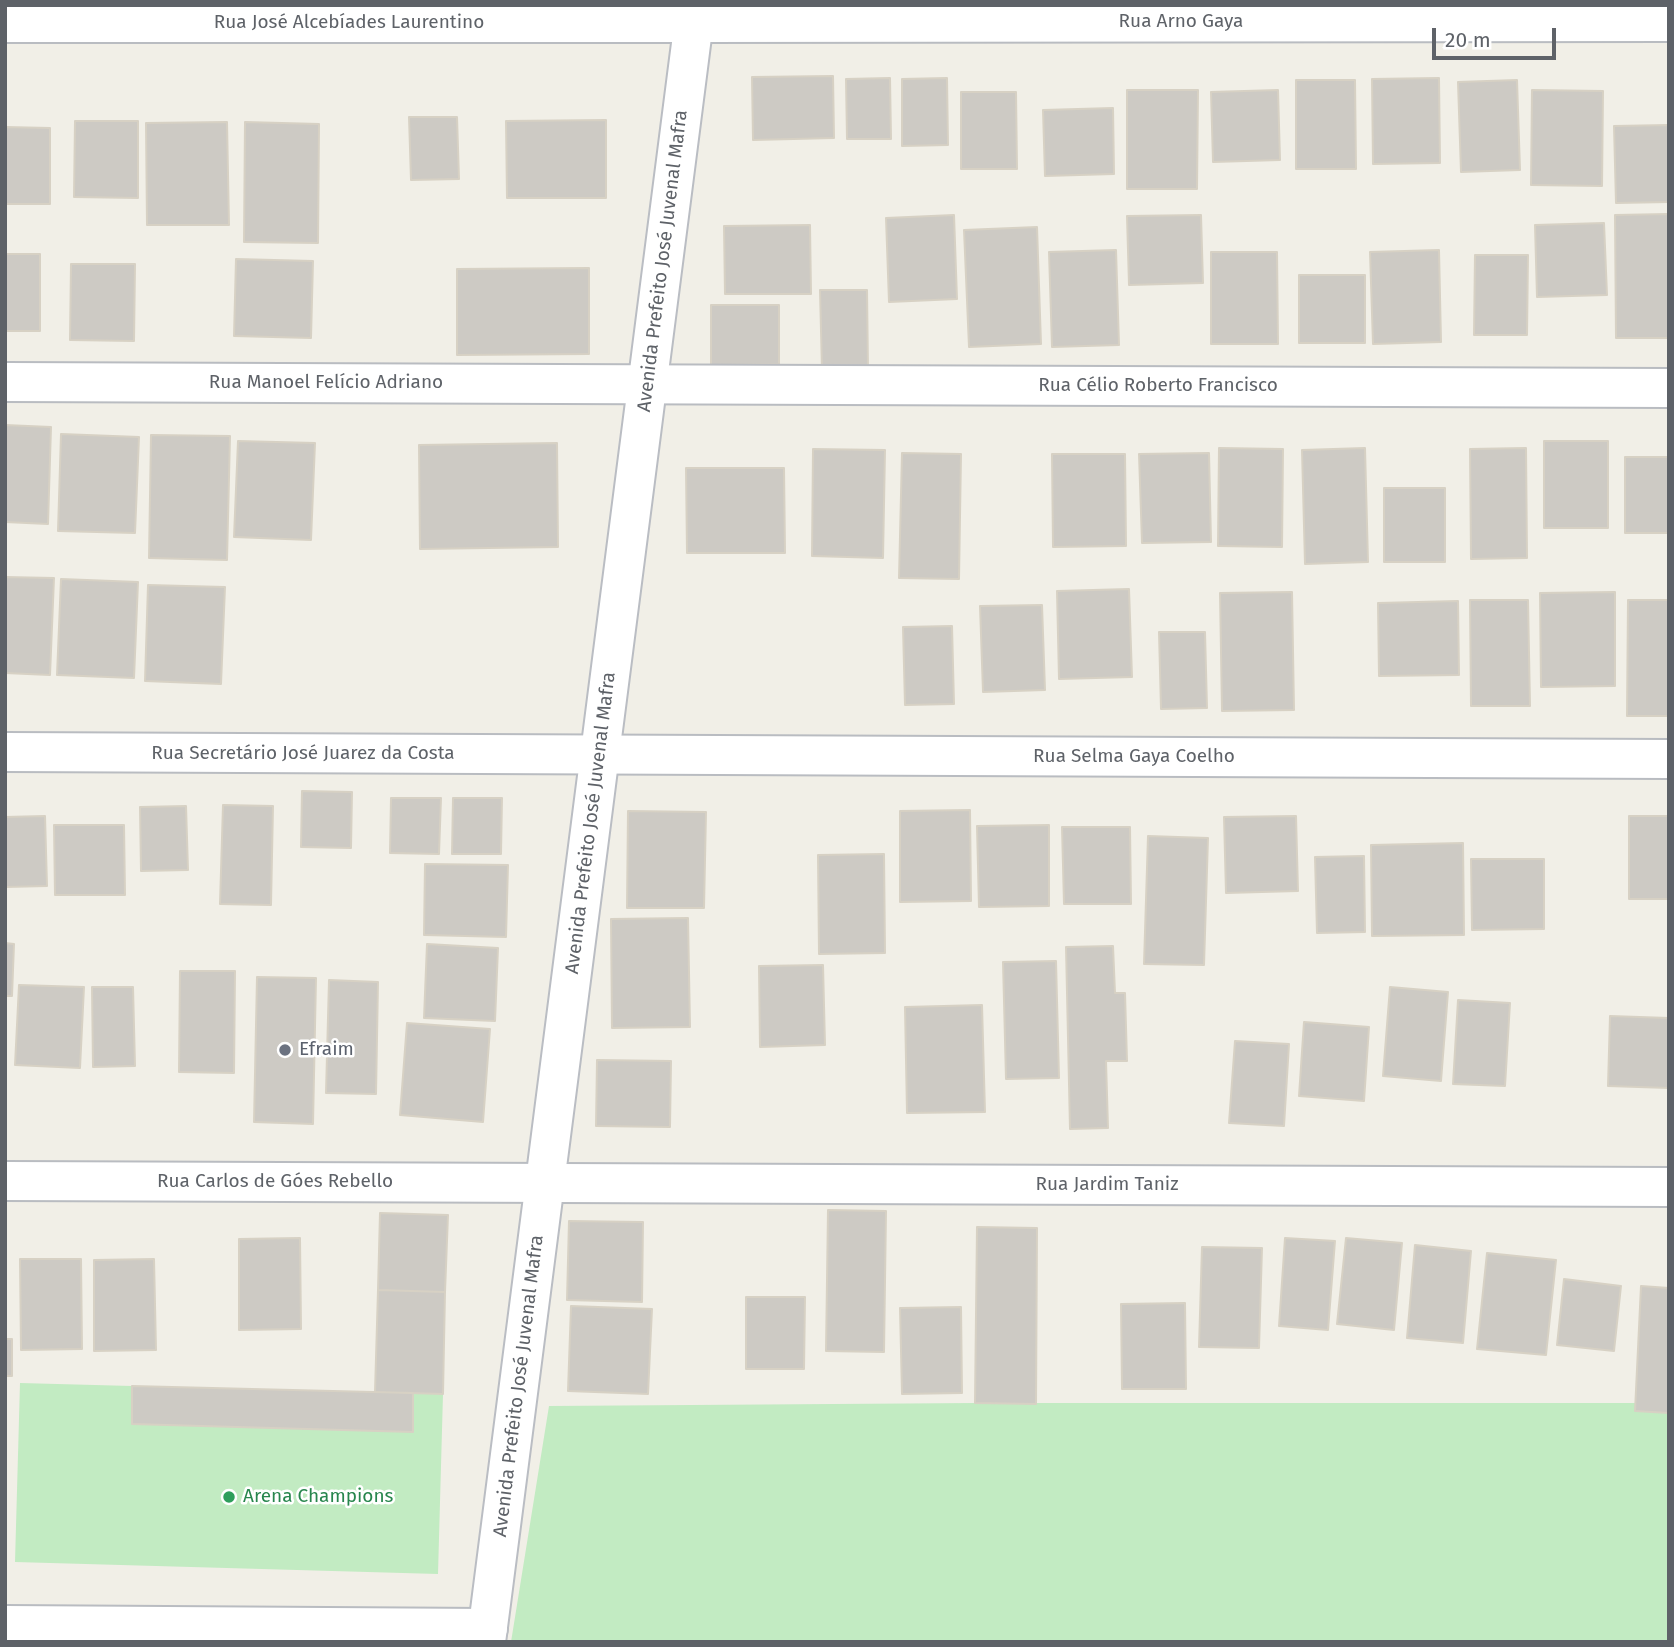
<!DOCTYPE html>
<meta charset="utf-8">
<style>
body{margin:0}
#map{position:relative;width:1674px;height:1647px;overflow:hidden;background:#f1efe7;font-family:"Fira Sans",sans-serif}
canvas{display:block}
.frame{position:absolute;inset:0;border:7px solid #5e6268;pointer-events:none}
.scale{position:absolute;left:1432px;top:28px;width:124px;height:32px;box-sizing:border-box;border:4px solid #5e6268;border-top:0;padding-left:9px;font-size:21px;line-height:24px;white-space:nowrap;color:#5e6268;-webkit-text-stroke:5px #fff;paint-order:stroke}
</style>
<div id="map">
<canvas width="1674" height="1647"></canvas>
<div class="frame"></div>
<div class="scale">20 m</div>
</div>
<script>
const context = document.querySelector('canvas').getContext('2d');
context.lineJoin = 'round';
function paint(path, color) { context.fillStyle = color; context.fill(path, 'evenodd'); }
function stroke(path, color, width, dash) { context.strokeStyle = color; context.lineWidth = width; context.lineCap = dash ? 'butt' : 'round'; context.setLineDash(dash || []); context.stroke(path); }
function write(font, color, halo, rows, align = 'center') {
  context.font = font + ' "Fira Sans",sans-serif'; context.lineWidth = 5; context.setLineDash([]); context.textBaseline = 'middle'; context.strokeStyle = halo; context.fillStyle = color; for (const [text, x, y, turn = 0] of rows) {
    context.save(); context.translate(x, y); context.rotate((+turn || 0) * Math.PI / 180); context.textAlign = isNaN(turn) ? turn : align; if (halo) context.strokeText(text, 0, 0); context.fillText(text, 0, 0); context.restore();
  }
}
paint(new Path2D(`
 M20,1383l112,3v38l280,8 1,-39 30,1 -5,180 -423,-12z
 M975,1403h694v239h-1158l38,-236z`), '#c2ebc2');
const building = new Path2D(`
 M833,76l1,62 -81,2 -1,-63z
 M890,78l1,61h-44l-1,-60z
 M947,78l1,67 -46,1v-67z
 M1439,78l1,85 -67,1 -1,-85z
 M1296,80h59l1,89h-60z
 M1517,80l3,90 -59,2 -3,-90z
 M1127,90h71l-1,99h-70z
 M1278,90l2,70 -67,2 -2,-70z
 M1532,90l71,1 -1,95 -71,-1z
 M961,92h55l1,77h-56z
 M1113,108l1,66 -69,2 -2,-66z
 M409,117h48l2,62 -48,1z
 M606,120v78h-99l-1,-77z
 M75,121h63v77l-64,-1z
 M227,122l2,103h-82l-1,-102z
 M245,122l74,2 -1,119 -74,-1z
 M1669,125v77l-53,1 -2,-77z
 M5,127l45,1v76h-45z
 M1669,214v124h-53l-1,-123z
 M954,215l3,84 -68,3 -3,-84z
 M1201,215l2,68 -74,2 -2,-69z
 M1604,223l3,72 -70,2 -2,-72z
 M810,225l1,69h-86l-1,-68z
 M1037,227l4,117 -72,3 -5,-117z
 M1116,250l3,95 -67,2 -3,-95z
 M1439,250l2,92 -68,2 -3,-92z
 M1211,252h66l1,92h-67z
 M5,254h35v77h-35z
 M1475,255h53l-1,80h-53z
 M236,259l77,2 -2,77 -77,-2z
 M71,264h64l-1,77 -64,-1z
 M589,268v86l-132,1v-86z
 M1299,275h66v68h-66z
 M820,290h47l1,80 -46,1z
 M711,305h68v59l-68,1z
 M5,425l46,2 -3,97 -43,-2z
 M61,434l78,3 -4,96 -77,-2z
 M151,435l79,1 -3,124 -78,-2z
 M238,441l77,2 -4,97 -77,-3z
 M1544,441h64v87h-64z
 M557,443l1,104 -138,2 -1,-104z
 M1219,448l64,1 -1,98 -64,-1z
 M1365,448l3,114 -63,2 -3,-114z
 M1526,448l1,110 -56,1 -1,-110z
 M813,449l72,1 -2,108 -71,-2z
 M902,453l59,1 -2,125 -60,-1z
 M1209,453l2,89 -69,1 -3,-89z
 M1052,454h73l1,92 -73,1z
 M1625,457h44v76h-44z
 M686,468h98l1,85h-98z
 M1384,488h61v74h-61z
 M5,577l49,1 -4,97 -45,-2z
 M61,579l77,3 -4,96 -77,-3z
 M148,585l77,2 -4,97 -76,-3z
 M1129,589l3,88 -73,2 -2,-88z
 M1292,592l2,118 -72,1 -2,-118z
 M1615,592v94l-74,1 -1,-94z
 M1470,600h58l2,106h-59z
 M1628,600h41v116h-42z
 M1458,601l1,74 -80,1 -1,-73z
 M1042,605l3,85 -62,2 -3,-86z
 M952,626l2,78 -49,1 -2,-78z
 M1159,632h46l2,76 -46,1z
 M302,791l50,1 -1,56 -50,-1z
 M391,798h50l-2,56 -49,-1z
 M453,798h49l-1,56h-49z
 M223,805l50,1 -2,99 -51,-1z
 M186,806l2,64 -47,1 -1,-64z
 M970,810l1,91 -71,1v-91z
 M628,811l78,1 -2,96h-77z
 M45,816l2,70 -42,1v-70z
 M1296,816l2,75 -72,2 -2,-76z
 M1629,816h40v83h-40z
 M54,825h70l1,70h-70z
 M1049,825v81l-70,1 -2,-81z
 M1062,827h68l1,77h-67z
 M1148,836l60,2 -4,127 -60,-1z
 M1463,843l1,92 -92,1 -1,-91z
 M884,854l1,99 -66,1 -1,-99z
 M1364,856l1,76 -48,1 -2,-76z
 M1471,859h73v70l-72,1z
 M425,864l83,1 -2,72 -82,-2z
 M688,918l2,109 -78,1 -1,-109z
 M5,943l9,1 -2,52h-7z
 M427,944l71,4 -3,73 -71,-3z
 M1113,946l2,47h10l2,68h-21l2,67 -38,1 -4,-182z
 M1056,961l3,117 -53,1 -3,-117z
 M823,965l2,80 -65,2 -1,-81z
 M180,971h55l-1,102 -55,-1z
 M257,977l59,1 -3,146 -59,-2z
 M329,980l49,2 -2,112 -50,-1z
 M19,985l65,2 -4,81 -65,-3z
 M92,987h41l2,79 -42,1z
 M1390,987l58,5 -7,89 -58,-5z
 M1458,1000l52,3 -5,83 -52,-2z
 M982,1005l3,107 -78,1 -2,-106z
 M1610,1016l59,2v70l-61,-2z
 M1304,1022l65,5 -5,74 -65,-5z
 M407,1023l83,6 -7,93 -83,-7z
 M1235,1041l54,3 -5,82 -55,-3z
 M597,1060l74,1 -1,66 -74,-1z
 M828,1210l58,1 -2,141 -58,-1z
 M380,1213l68,2 -3,77 -67,-2z
 M569,1221l74,1 -1,80 -75,-2z
 M977,1227l60,1 -1,176 -61,-1z
 M300,1238l1,91 -62,1v-91z
 M1285,1238l50,3 -7,89 -49,-4z
 M1346,1238l56,5 -8,87 -57,-6z
 M1415,1245l56,6 -8,92 -56,-5z
 M1202,1247l60,1 -3,100 -60,-1z
 M1487,1253l69,7 -10,95 -69,-6z
 M20,1259h61l1,90 -61,1z
 M154,1259l2,91 -62,1v-91z
 M1564,1279l57,7 -7,65 -57,-6z
 M1641,1286l28,2v125l-34,-2z
 M378,1290l67,2 -2,102 -68,-2z
 M746,1297h59l-1,72h-58z
 M1185,1303l1,86h-64l-1,-85z
 M571,1306l81,3 -4,85 -80,-3z
 M961,1307l1,86 -60,1 -2,-86z
 M5,1339h7v37h-7z
 M132,1386l281,7v39l-281,-8z`);
paint(building, '#cdcac4');
stroke(building, '#d7d1c4', 2);
const minor = new Path2D(`
 M694,23l975,-1
 M5,382l1664,6
 M5,752l1664,7
 M5,1181l1664,6
 M5,1625l483,3`);
const tertiary = new Path2D(`
 M5,23h689`);
const secondary = new Path2D(`
 M486,1642l210,-1637`);
stroke(minor, '#b9bcc1', 42);
stroke(tertiary, '#b9bcc1', 42);
stroke(secondary, '#babdc3', 42);
stroke(minor, '#fff', 38);
stroke(tertiary, '#fff', 38);
stroke(secondary, '#fff', 38);
for (const [x, y, r, color] of [
 [285,1050,7,"#6b7280"],
 [229,1497,7,"#2e9e5b"]
]) { const dot = new Path2D(); dot.arc(x, y, r, 0, 2 * Math.PI); context.fillStyle = color; context.fill(dot); stroke(dot, '#fff', 2.5); }
write('19px', '#5e6268', '#fff', [
 ["Rua Arno Gaya",1181,22],
 ["Rua José Alcebíades Laurentino",349,23],
 ["Avenida Prefeito José Juvenal Mafra",663,261,-83],
 ["Rua Manoel Felício Adriano",326,383],
 ["Rua Célio Roberto Francisco",1158,386],
 ["Rua Secretário José Juarez da Costa",303,754],
 ["Rua Selma Gaya Coelho",1134,757],
 ["Avenida Prefeito José Juvenal Mafra",591,823,-83],
 ["Rua Carlos de Góes Rebello",275,1182],
 ["Rua Jardim Taniz",1107,1185],
 ["Avenida Prefeito José Juvenal Mafra",519,1386,-83]
]);
write('19px', '#5b616d', '#fff', [
 ["Efraim",299,1050]
], 'left');
write('19px', '#27864d', '#fff', [
 ["Arena Champions",243,1497]
], 'left');
</script>
